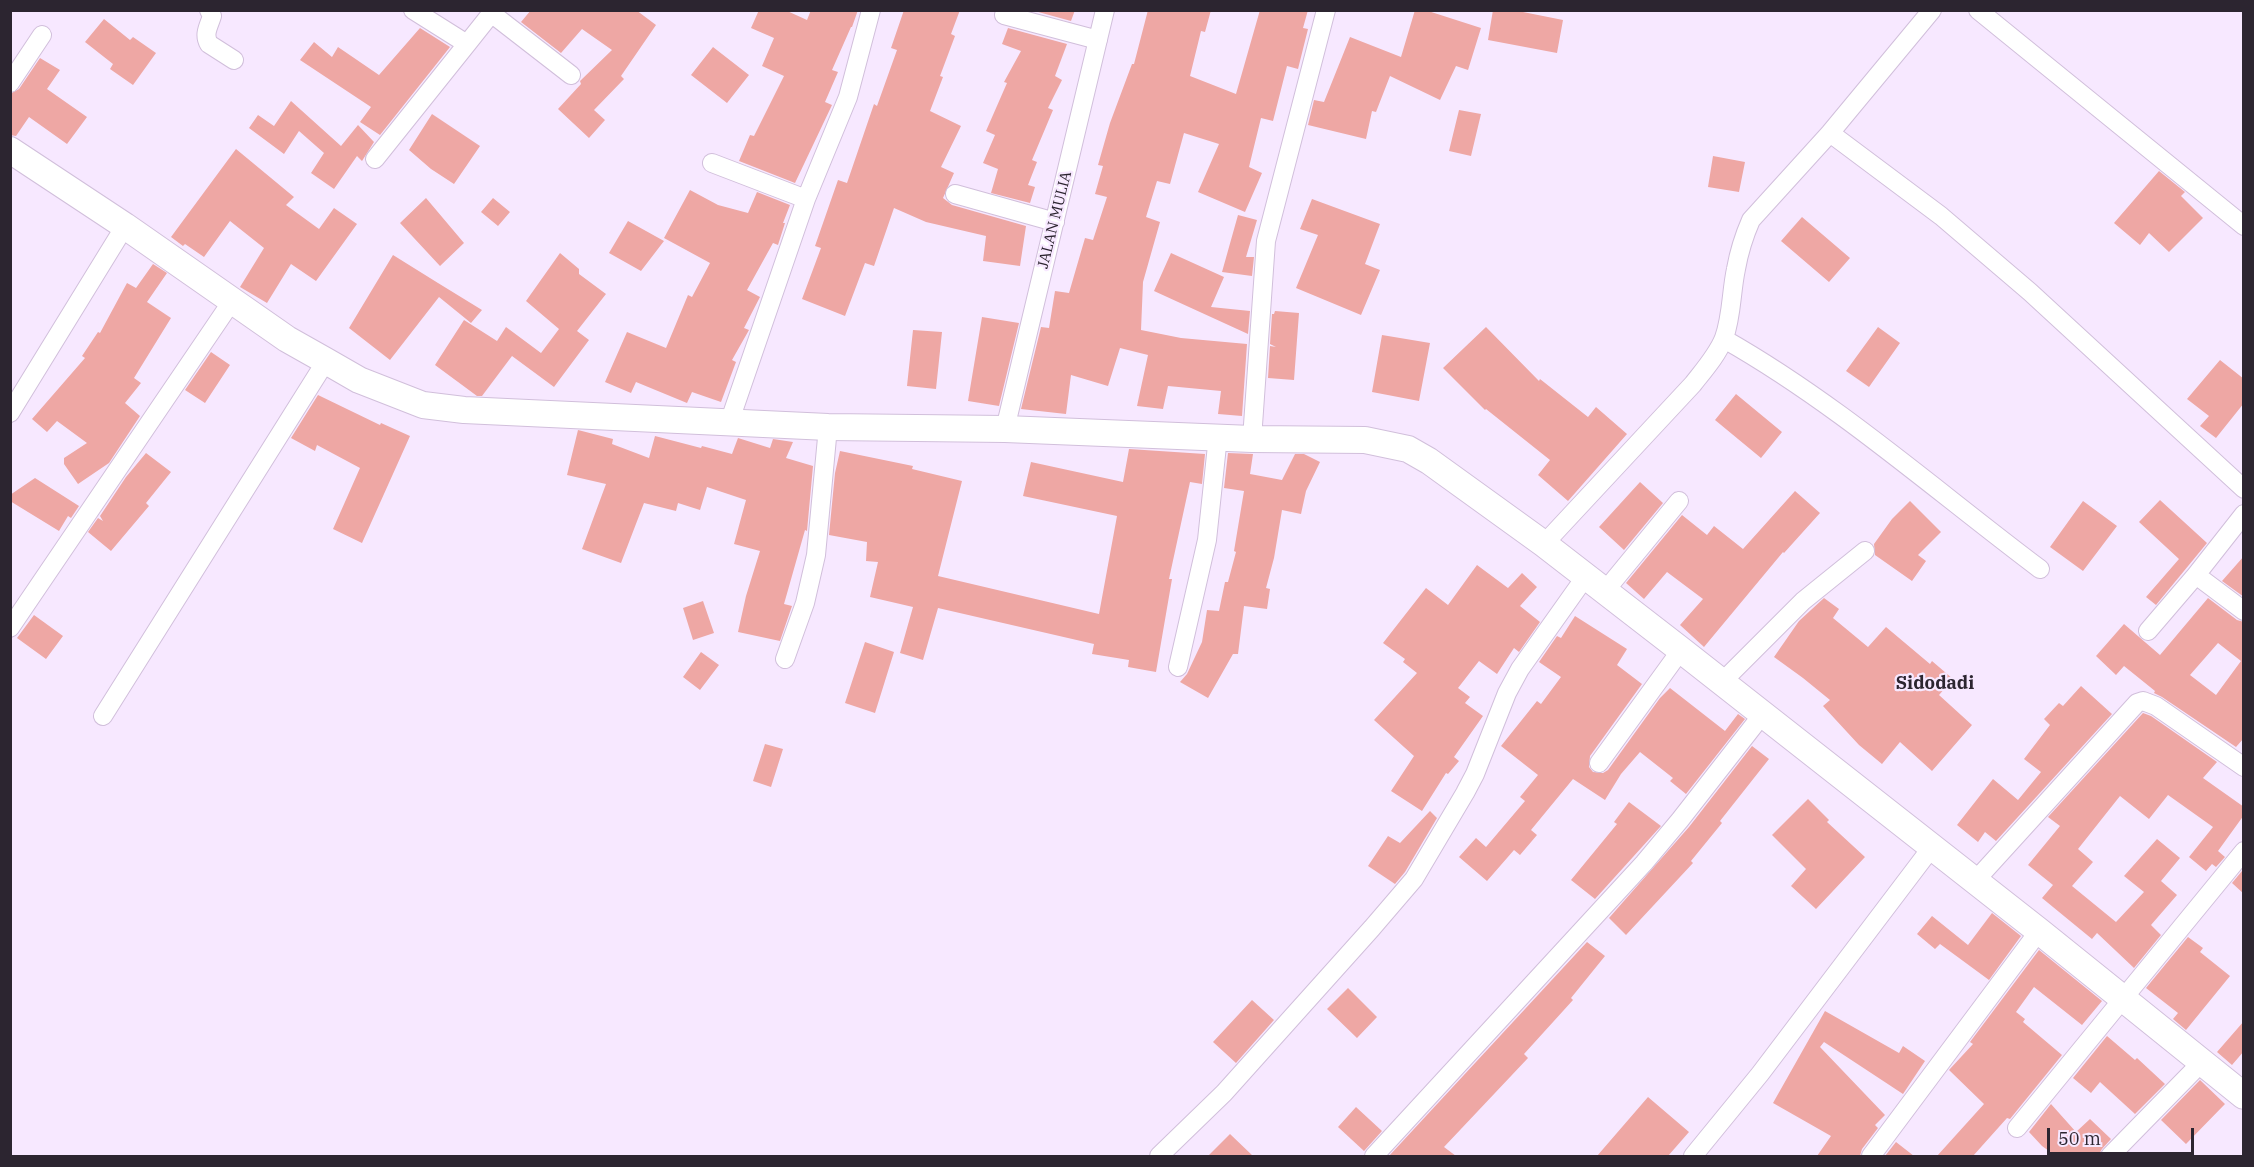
<!DOCTYPE html>
<style>
body{margin:0}
#map{position:relative;width:2254px;height:1167px;overflow:hidden;background:#f7e8ff;font-family:"IBM Plex Serif",serif}
canvas{display:block}
.frame{position:absolute;inset:0;border:12px solid #2c2530;pointer-events:none}
.scale{position:absolute;left:2047px;top:1128px;width:147px;height:27px;box-sizing:border-box;border:3px solid #2c2530;border-top:0;padding-left:8px;font-size:18px;line-height:21px;white-space:nowrap;color:#2c2530;-webkit-text-stroke:4px #f7e8ff;paint-order:stroke}
</style>
<div id="map">
<canvas width="2254" height="1167"></canvas>
<div class="frame"></div>
<div class="scale">50 m</div>
</div>
<script>
const context = document.querySelector('canvas').getContext('2d');
context.lineJoin = 'round';
function paint(path, color) { context.fillStyle = color; context.fill(path, 'evenodd'); }
function stroke(path, color, width, dash) { context.strokeStyle = color; context.lineWidth = width; context.lineCap = dash ? 'butt' : 'round'; context.setLineDash(dash || []); context.stroke(path); }
function write(font, color, halo, rows, align = 'center') {
  context.font = font + ' "IBM Plex Serif",serif'; context.lineWidth = 4.5; context.setLineDash([]); context.textBaseline = 'middle'; context.strokeStyle = halo; context.fillStyle = color; for (const [text, x, y, turn = 0] of rows) {
    context.save(); context.translate(x, y); context.rotate((+turn || 0) * Math.PI / 180); context.textAlign = isNaN(turn) ? turn : align; if (halo) context.strokeText(text, 0, 0); context.fillText(text, 0, 0); context.restore();
  }
}
paint(new Path2D(`
 M531,10h105l20,15 -35,51 3,3 -30,31 11,10 -16,18 -31,-29 23,-25 -1,-3 32,-31 -30,-21 -21,24 -40,-31z
 M759,10h26l22,10 4,-10h47l-6,17h-1l-19,43 6,2 -13,30 7,3 -37,78 -56,-22 11,-26 4,1 30,-60 -22,-10 12,-28 -23,-10z
 M904,10h56l-9,24 4,2 -15,40 3,1 -13,34 31,15 -20,41 13,6 -11,25 9,7 74,21 -6,40 -37,-5 3,-25 -60,-14 -32,-14 -20,58 -9,-3 -20,53 -43,-17 19,-51 -6,-2 23,-66 9,3 27,-79 3,2 20,-56 -6,-2z
 M1031,10h44l-4,11z
 M1148,10h63l-6,22 -4,-1 -11,45 46,18 24,-84h48l-5,18 5,1 -10,40 -11,-3 -14,55 -12,-3 -12,49 13,6 -17,39 -47,-20 21,-48 -35,-11 -14,51 -13,-3 -11,36 14,5 -17,60 -2,48 40,8 66,6 -5,72 -24,-2 3,-23 -53,-5 -5,23 -26,-3 11,-51 -28,-7 -12,38 -37,-11 -5,39 -45,-5 20,-82 8,1 6,-37 14,2 16,-55 8,2 14,-43 -12,-3 8,-28 -5,-1 12,-42 22,-59h2z
 M1415,10h10l56,18 -13,42 -12,-4 -16,34 -50,-24 -14,36 -4,-1 -6,28 -58,-14 6,-25 10,2 26,-65 51,20z
 M1493,10h20l50,10 -6,33 -69,-13z
 M104,19l26,21 3,-3 23,16 -23,32 -23,-16 3,-5 -28,-22z
 M420,28l30,19 -70,88 -20,-13 11,-15 -71,-47 14,-18 18,15 6,-10 41,28z
 M1008,28l59,16 -12,32 7,4 -14,28 5,2 -21,50 5,2 -9,23 7,2 -5,16 -39,-10 7,-24 -15,-6 12,-28 -9,-4 21,-48 -3,-1 17,-31 -19,-7z
 M713,47l36,28 -22,28 -36,-28z
 M40,58l20,12 -13,19 40,28 -20,27 -38,-27 -13,19 -6,-1v-41l9,-5z
 M291,101l50,45 17,-21 16,17 -12,19 -5,-5 -23,33 -23,-16 13,-20 -25,-22 -15,23 -35,-26 9,-13 16,11z
 M1459,110l22,4 -10,42 -22,-5z
 M432,114l48,32 -26,38 -23,-15 -22,-19z
 M236,149l58,48 -8,8 33,24 15,-21 23,16 -41,57 -25,-17 -24,39 -27,-16 24,-39 -34,-27 -26,36 -19,-13 -2,2 -12,-9z
 M1713,156l32,6 -6,30 -31,-5z
 M2159,171l26,21 -4,4 22,22 -34,34 -20,-19 -9,12 -26,-22z
 M690,190l28,15 30,8 9,-21 33,13 -7,18h2l-7,22 -5,-2 -26,47 13,7 -16,31 5,2 -17,30 4,2 -15,40 -29,-10 -5,11 -51,-21 -5,11 -26,-11 22,-50 39,16 22,-53 4,2 18,-34 -46,-25z
 M426,198l38,45 -24,23 -40,-43z
 M493,198l17,14 -12,14 -17,-14z
 M1312,199l68,25 -15,40 15,6 -19,45 -65,-27 22,-53 -18,-6z
 M1238,215l19,5 -11,37h8l-2,19 -30,-4z
 M1802,217l48,41 -21,24 -48,-41z
 M628,221l36,20 -23,30 -32,-18z
 M560,253l19,16v5l27,20 -29,37 12,9 -35,47 -42,-31 -30,40h-5l-42,-31 29,-45 33,21 9,-14 35,26 18,-24 -33,-28z
 M1171,253l53,24 -13,30 39,4 -2,23 -94,-43z
 M393,255l45,28 44,27 -11,13 -32,-26 -49,63 -41,-32z
 M153,264l14,9 -20,29 24,16 -37,60 7,5 -16,20 15,13 -31,47 -31,21 -14,-20v-6l23,-15 -30,-22 -10,11 -15,-13 53,-61 -3,-2 16,-24 2,1 27,-50 9,5z
 M1275,311l24,2 -5,67 -26,-2 2,-32 6,1 -6,-3 2,-30h2z
 M982,317l37,6 -20,83 -31,-5z
 M1486,327l53,54 1,-2 48,38 8,-10 31,27 -59,67 -30,-26 12,-15 -64,-51 -1,1 -42,-42z
 M1878,327l22,16 -31,44 -23,-16z
 M913,330l29,2 -6,57 -29,-3z
 M1382,335l48,8 -11,58 -47,-9z
 M211,352l19,13 -25,38 -20,-13z
 M2220,360l24,19v24l-28,35 -16,-12 9,-10 -22,-17z
 M1736,394l46,38 -21,26 -46,-38z
 M318,395l62,30 1,-2 29,13 -48,107 -29,-14 27,-61 -43,-23 -2,6 -24,-13z
 M578,430l35,9 -1,5 37,14 6,-22 46,12 1,-2 30,8 6,-16 32,10 3,-9 20,3 -7,16 27,8 -6,65 -2,-1 -21,74 8,2 -12,35 -42,-9 8,-36 14,-45 -26,-7 12,-44 -39,-13 -7,23 -22,-7 -2,8 -32,-8 -23,60 -39,-14 24,-65 -39,-9z
 M1129,449l76,5 -3,30 -12,-2 -21,97h3l-16,93 -28,-5 1,-7 -37,-6 2,-10 -156,-36 -15,52 -23,-7 13,-46 -43,-10 8,-35 -12,-1 1,-19 -38,-7 6,-62 5,-22 73,15 -1,3 50,12 -24,95 161,38 18,-98 -94,-20 8,-34 92,20z
 M146,453l25,19 -25,31 3,3 -38,45 -23,-19 10,-14 5,3 -3,-5 26,-39z
 M1228,453l25,1 -3,20 32,6 13,-26h9l16,8 -14,29 -5,23 -19,-4 -8,48 -8,30 4,1 -3,20 -23,-3 -6,48h-5l-25,44 -28,-16 7,-8 15,-32 5,-32 12,1 6,-29h3l8,-30 -2,-1 10,-60 -20,-3z
 M35,478l44,28 -8,12 -3,-2 -9,15 -49,-30v-6z
 M1640,482l23,21 -39,47 -25,-23z
 M1795,491l25,22 -36,40 -1,-1 -79,95 -24,-22 23,-26 -36,-27 -23,27 -18,-16 56,-68 25,20 7,-9 29,23z
 M2160,500l47,43 -51,62 -10,-8 33,-38 -40,-37z
 M1910,501l31,31 -23,23 8,6 -14,20 -37,-26 -1,-11 18,-25z
 M2083,501l34,25 -34,45 -33,-24z
 M2244,556v41l-22,-16z
 M1477,565l31,23 14,-15 15,14 -17,19 20,16 -21,30 -5,-4 -17,26 -18,-13 -21,27 12,9 -5,6 18,13 -29,41 5,4 -11,13 -2,-1 -24,38 -31,-20 23,-35 -40,-36 43,-47 -14,-11 2,-3 -22,-16 43,-55 22,17z
 M1824,598l15,11 -6,9 35,29 18,-20 44,37 2,-3 21,18 -14,16 33,30 -40,46 -32,-29 -18,22 -23,-19 -36,-39 7,-6 -27,-22 -29,-21 25,-36z
 M2208,598l29,22 7,2v116l-8,9 -74,-50 -8,-4 1,-2 -31,-25 -8,9 -20,-19 28,-32 36,31zM2218,643l23,18 -25,34 -26,-20z
 M703,601l11,32 -21,7 -10,-32z
 M34,615l29,21 -17,23 -29,-21z
 M1575,616l52,33 -10,16 25,19 -52,72 -1,11 4,5 10,1 5,-3 52,-72 10,-10 55,43 13,-17 7,5 -59,75 -16,-13 3,-3 -33,-26 -19,22 -16,26 -32,-21 -42,51 6,5 -17,20 -6,-5 -27,31 -28,-24 17,-19 10,9 39,-46 -5,-4 18,-22 -37,-29 36,-45 4,3 20,-27 -22,-15 18,-26 4,2z
 M865,642l29,10 -19,61 -30,-10z
 M701,652l18,13 -19,25 -17,-13z
 M2081,686l31,28 -116,127 -11,-9 -7,10 -21,-17 36,-46 25,21 23,-28 -17,-13 26,-34 -6,-6 15,-16 4,3z
 M2143,713l8,3 66,46 -14,16 41,29v8l-26,36 7,6 -9,10 -4,-3 -6,7 -17,-14 24,-30 -45,-32 -19,24 -29,-23 -42,53 15,13 -21,24 44,36 28,-30 -20,-16 33,-37 23,19 -19,23 16,14 -26,30 10,10 -27,33 -37,-35 -5,6 -50,-41 11,-13 -25,-20 32,-39 -12,-9z
 M765,744l18,5 -12,38 -18,-6z
 M1752,746l17,13 -49,62 2,2 -31,38 2,2 -67,72 -17,-17 80,-91z
 M1808,799l21,21 -2,2 38,35 -49,52 -25,-23 15,-17 -34,-34z
 M1629,802l32,24 -66,73 -24,-19 46,-56 -3,-2z
 M1430,811l7,7 -32,54 -10,12 -27,-18 20,-30 12,7z
 M2242,871l2,1v22l-12,-11z
 M1992,913l29,23 -32,44 -49,-36 -5,5 -18,-15 15,-18 36,29z
 M2188,937l15,11 -3,4 30,24 -44,54 -13,-11 5,-6 -32,-25z
 M1587,942l18,14 -34,42 2,2 -49,54 4,4 -84,89 12,9h-67z
 M2039,950l63,51 -20,24 -48,-38 -18,25 9,7 -2,3 39,33 -52,64 -3,-1 -34,38h-36l47,-52 -35,-34 24,-26 -3,-2z
 M1348,988l29,29 -20,21 -30,-29z
 M1252,1000l22,20 -38,43 -23,-21z
 M1825,1011l74,42 4,-7 22,15 -22,33 -79,-52 -4,5 65,68 -10,10 3,3 -16,21 -2,7h-43l14,-20 -58,-33z
 M2244,1021v30l-12,14 -15,-13z
 M2107,1036l28,24 2,-2 28,26 -30,30 -35,-32 -9,11 -18,-15z
 M2200,1080l25,24 -39,40 -25,-24z
 M1648,1097l41,35 -21,24h-71z
 M2051,1104l25,28 14,-13 21,20 -9,10 -4,7h-42l-14,-10 -13,-14z
 M1356,1107l26,24 -18,20 -26,-24z
 M1230,1134l23,22h-45z
 M1896,1142l18,14h-29z`), '#eea7a4');
const minor = new Path2D(`
 M209,10l3,6c-3,10 -9,18 -3,28l25,16
 M413,10l54,34 27,-34
 M1978,10l266,216
 M491,13l80,62
 M1004,15l94,25
 M10,83l32,-48
 M1830,133l111,83 89,76 214,197
 M375,159l92,-115
 M712,163l94,36
 M955,194l100,28
 M1724,339c113,64 212,152 316,230
 M10,413l115,-187
 M729,423l77,-224 42,-102 23,-87
 M1005,429l100,-419
 M1252,439l14,-198 60,-231
 M2244,514l-48,61 48,36
 M1544,544l149,-160c11,-14 25,-30 31,-46 8,-22 7,-46 12,-69 3,-17 8,-33 15,-49l79,-87 102,-123
 M1605,591l74,-90
 M10,628l222,-327
 M2148,631l48,-56
 M785,659l20,-56 11,-48 12,-128
 M1178,667l29,-127 11,-104
 M1722,682l81,-81 62,-50
 M103,716l223,-355
 M1599,763l82,-113
 M1975,881l162,-178 6,-2 13,5 88,61
 M2017,1128l227,-277
 M1159,1156l65,-63 148,-165 42,-49 51,-86 10,-19 32,-81 13,-24 66,-93
 M1374,1156l270,-293 36,-43 82,-105
 M1693,1156l67,-82 172,-227
 M1871,1156l168,-225
 M2110,1156l92,-94`);
const secondary = new Path2D(`
 M10,150l115,76 162,113 39,22 33,19 64,25 41,5 364,17 177,2 247,10 113,1 43,9 21,12 115,83 137,106 358,281 205,165`);
stroke(minor, '#d1bfdb', 20);
stroke(secondary, '#d1bfdb', 28);
stroke(minor, '#fff', 18);
stroke(secondary, '#fff', 26);
write('15px', '#2c2530', '#f7e8ff', [
 ["JALAN MULIA",1055,220,-76]
]);
write('bold 18px', '#2c2530', '#f7e8ff', [
 ["Sidodadi",1935,684]
]);
</script>
